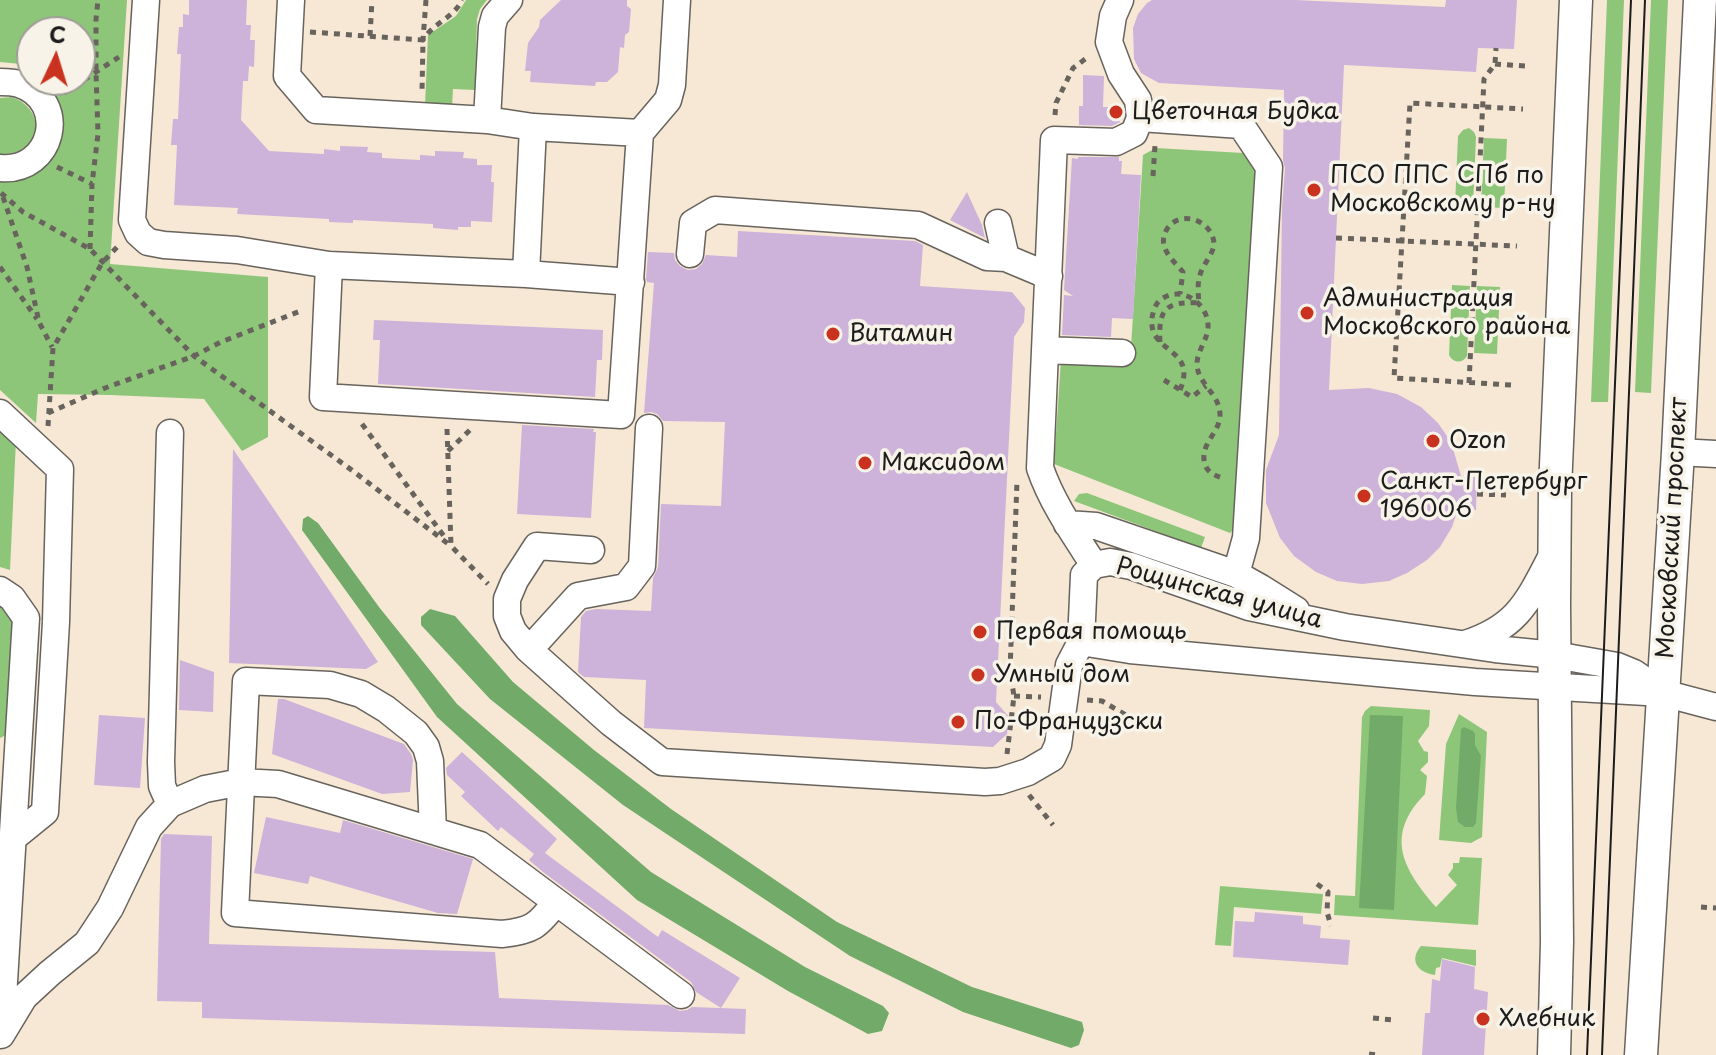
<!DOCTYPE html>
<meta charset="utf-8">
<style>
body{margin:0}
#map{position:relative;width:1716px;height:1055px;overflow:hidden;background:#f6e8d5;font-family:"Playpen Sans",sans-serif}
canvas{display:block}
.north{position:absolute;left:16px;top:16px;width:80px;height:80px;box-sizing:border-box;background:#f7f3e8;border:2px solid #9f9d96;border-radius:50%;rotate:4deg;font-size:22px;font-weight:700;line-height:32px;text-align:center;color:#1c1c1c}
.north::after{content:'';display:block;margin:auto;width:28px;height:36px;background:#c8321e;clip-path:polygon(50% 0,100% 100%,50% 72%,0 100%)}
</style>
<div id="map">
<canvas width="1716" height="1055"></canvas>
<div class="north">С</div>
</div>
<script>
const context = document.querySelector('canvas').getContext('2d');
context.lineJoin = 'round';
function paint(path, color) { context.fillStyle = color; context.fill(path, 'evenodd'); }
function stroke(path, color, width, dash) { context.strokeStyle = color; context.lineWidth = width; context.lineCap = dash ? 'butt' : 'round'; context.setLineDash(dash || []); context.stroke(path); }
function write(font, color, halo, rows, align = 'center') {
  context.font = font + ' "Playpen Sans",sans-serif'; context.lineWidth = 7; context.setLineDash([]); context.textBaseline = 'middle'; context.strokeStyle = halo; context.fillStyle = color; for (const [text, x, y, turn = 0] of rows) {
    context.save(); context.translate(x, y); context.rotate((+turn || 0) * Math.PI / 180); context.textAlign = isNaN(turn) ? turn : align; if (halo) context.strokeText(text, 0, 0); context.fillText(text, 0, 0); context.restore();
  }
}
paint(new Path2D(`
 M0,0h127l-17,264 158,13v160l-26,14 -38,-52 -94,-4 -72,-1 -2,29 -36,-33v-214l12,3 45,-73 -9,-26h32v-48h-48v38l-11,-6 -21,-2z
 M466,0h21l-7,9 -3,10 -2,71 -22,-1 -1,18 -27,-1 3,-71 28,-19z
 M1607,0h17l-16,402h-17z
 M1651,0h17l-17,393 -16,-1z
 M12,97c37,14 29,58 -11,57h-1v-56z
 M1469,128l5,4 2,5 -3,69 -18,-1 3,-69 5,-6z
 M1484,138l23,1 -3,69 -23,-1z
 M1156,148l87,5 12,10 -18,320 -3,46 -4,4 -176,-69 7,-104 69,3 13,-208z
 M1452,285l18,1 -3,70c-5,8 -14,7 -18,-1z
 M1477,286l23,1 -3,67 -23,-1z
 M0,426l16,14 -6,130 -10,-3z
 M1087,493l118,44 -4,11 -127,-47 5,-7z
 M0,606l5,2 10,18 -9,109 -6,3z
 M1371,706l59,4 -1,16 -11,15 6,10 4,1v10l-8,8 7,6 -2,18c-41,42 -22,75 11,113l21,-22 -9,-10 5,-7v-5h6l1,-6 22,1 -4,67 -144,-10 1,-20 20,1 7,-179 3,-6z
 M1459,714l28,18 -5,105 -11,6 -32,-3 7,-96z
 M1220,886l103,8 -2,20 -87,-7 -3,39 -16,-1z
 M1421,946l55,4v16l-34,-8 -2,9 -4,1 -1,7c-16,-2 -27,-14 -14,-29z`), '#8dc679');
paint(new Path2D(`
 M308,516l10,7 61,84 78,97 194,168 154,95 78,39 6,7 -7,18 -14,3 -80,-43 -151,-91 -200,-183 -135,-187 1,-11z
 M430,609l25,7 58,66 81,68 77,59 166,113 135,65 110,35 2,8 -5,15 -8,3 -108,-36 -113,-56 -227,-151 -133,-106 -69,-74v-8z
 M1370,715l33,1 -9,194 -35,-2z
 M1464,727l9,4 2,3v11l6,11 -5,67 -3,4h-8l-7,-5 -2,-14 5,-79z`), '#72ab69');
paint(new Path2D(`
 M189,0h58l-1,25h5l-1,15h5l-1,27 -5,-1 -1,15h-5l-2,39 28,31 55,3v-5l16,2v-5l28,1 -1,5 15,1v5l38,2v-5l15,1v-5l29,1 -1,6 14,1v6h15l-1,17h3l-2,40 -21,-1v6h-13v3l-25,-2v-4l-80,-4v3l-24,-1v-3l-92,-5 1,-6 -64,-3 3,-60h-6l2,-26h5l3,-65h-4l2,-27h4v-13l6,1z
 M561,0h66v6l4,3 -2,23 -4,3 -1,13 -4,-1 -2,25 -11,10h-11l-1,4 -65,-4 1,-11h-6l3,-28 11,-16 1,-7z
 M1152,0h143l150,7 1,-7h71l-3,49 -36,-1 -2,24 -132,-7 -15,325 40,-2 28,6 24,13 17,16 13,19 10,34 16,1 -1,33 -18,-1 -6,18 -12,20 -13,13 -20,13 -18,8 -27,3 -25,-3 -21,-9 -22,-16 -14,-18 -14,-35v-33l13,-35 3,-227 3,-40 -2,-7 1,-71 -125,-7 -18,-10 -7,-14 -1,-31 5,-14 9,-11z
 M1083,75l21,1 -1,31h17v15l-8,4 -33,-1v-19h4z
 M1078,157h41v4h3l-1,13 20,1 -8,144 -21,-1 -1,19 -49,-2 2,-40 9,1 -9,-6 8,-132 6,1z
 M967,192l15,33 3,13 -35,-18z
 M738,231l177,10 8,4 -3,41 92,6 13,16 -1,14 -10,15 -18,365 13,15 -2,17 -14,13 -349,-19 2,-48 -62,-3 -6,-5 3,-55 5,-6 10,-2 55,2 2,-33 5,-11 3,-63 60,2 4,-84 -62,-1 -6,-7 -6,-2 -7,1 10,-130 -7,-1 -1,-3 2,-27 26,1 1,7 5,6 8,4 8,-1 6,-5 4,-9 31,2z
 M374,320l229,10 -1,30h-5l-2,37 -217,-13 2,-44h-7z
 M522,425l72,4 -1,3h3l-5,86 -74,-4z
 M233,449l145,213 -12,7 -137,-6z
 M180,660l34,12 -1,40 -34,-2z
 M278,699h6l120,45 7,10 2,6 -3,32 -28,2 -110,-40z
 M99,715l46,3 -5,70 -46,-3z
 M462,752l95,87 -12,14 113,84 4,-7 78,48 -19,30 -25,-16 -5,-10 -148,-110 -14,-12 5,-6 -33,-27 -3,4 -37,-35 4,-4 -18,-17 -1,-7z
 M266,817l74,16 3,-13 130,39 -16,55 -19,-1 -128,-37 -2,8 -54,-11z
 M164,834l48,2 -3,108 286,8 4,46 169,7 12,6 7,-1 5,-3 54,2 -1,25 -543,-16v-16l-45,-1 4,-162z
 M1255,912l48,4v8l18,2 -1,12 30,2 -2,25 -115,-8 2,-36 19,1z
 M1442,959l33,8 -1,22 14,3 -4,63h-62l3,-42h5l2,-34 8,2z`), '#cdb2d9');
const minor = new Path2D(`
 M146,0l-14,220 6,13 10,9 16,3 73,5 92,15 197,9 105,8
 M291,0l-4,76 29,34 171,10 46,7 107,6
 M0,82c6,0 13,0 19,2 51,17 34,89 -19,84
 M1140,118l101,7 28,42 -23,371 -10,36
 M487,120l5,-93 3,-11 14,-16
 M998,223l8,35
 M690,254l3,-31 22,-13 203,15 69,32 19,1 43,18
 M329,265l-6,132 298,18 19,-282 28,-33 4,-15 5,-85
 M526,274l7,-147
 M1045,350l77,3
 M0,413l60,56 -4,153 -11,190 -32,26
 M1678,452l38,2
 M1067,524l29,2 140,48 25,14 35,22
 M591,550l-54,-4 -22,34 -8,19v17l6,15 15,18 83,74 51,39 323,20 15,-1 28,-9 24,-14 6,-13 11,-80 12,-23 3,-67 10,-10 16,-3 21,4 118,41 96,20 150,22 60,6 62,11 17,7 29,20
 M1094,565c-20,-31 -42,-62 -54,-97l14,-328 62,2 18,-9 6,-15 -2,-18 -17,-26 -12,-32 4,-26 7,-16
 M0,590l12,8 14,20 -25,413
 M1081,642l49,8 345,32 188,11 53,14
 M1465,644c56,-18 64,-46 90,-94
 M528,649l11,-10 39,-43 48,-9 16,-21 7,-138
 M170,804l-8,-18 -1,-24 9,-329
 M433,831l-3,-70 -4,-14 -10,-14 -30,-24 -25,-15 -31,-9 -84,-4 -11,232 267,21c30,-3 36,-8 54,-32
 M1,1035l23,-38 26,-24 37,-30 23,-35 39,-81 21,-23 35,-15 36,-7 37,2 202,61 201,150`);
const major = new Path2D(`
 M1554,1055l3,-113 -3,-337 1,-116 21,-489
 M1641,1055l37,-603 22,-452`);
stroke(minor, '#68635d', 29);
stroke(major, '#68635d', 35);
stroke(new Path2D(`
 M426,0l-3,40c10,-17 31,-22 39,-40
 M310,32l113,8 -1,52
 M370,36l2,-36
 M1495,64l30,2
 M64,93l55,-36
 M1055,115l1,-12 17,-35 15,-11
 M57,167l35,17
 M1153,176l2,-31
 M1,193l22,19 67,37 104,107 159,115 98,75
 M3,197l24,70 12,55 13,25
 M1336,238l181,8
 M90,249l2,-65 6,-50 -2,-62v-53l2,-19
 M0,267l37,52
 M1160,342c-2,-33 6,-41 39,-39 -1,-11 -2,-21 2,-31 3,-9 13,-19 13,-29 -2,-23 -34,-34 -47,-14 -11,18 6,31 16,43l-3,22
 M1164,380l28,17 14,-11
 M1469,383l15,-304 11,-15 1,-16
 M1511,385l-117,-7 16,-275 113,6
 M1180,390c18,-43 -32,-36 -28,-72 1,-6 3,-13 7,-17 20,-17 48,0 49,24 1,14 -12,26 -11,41 2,19 23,28 23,49 0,17 -18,27 -16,45 2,13 10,15 21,19
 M48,413l57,-25 89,-32 27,-14 82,-32
 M362,424l84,115
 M48,426l5,-78 49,-85 17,-18
 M447,429l4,117 37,38
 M448,451l22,-21
 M1477,494l29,1
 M997,670l13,1
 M1014,696l27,1
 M1087,700l15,1 24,14
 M1007,754l7,-58 -4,-25 7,-190
 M1029,795l24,30
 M1317,884l11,8 -1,20 4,14
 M1701,907l15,1
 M1373,1018l21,2
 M1369,1054l9,1`), '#68635d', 5, [6, 6]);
stroke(minor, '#fff', 26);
stroke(major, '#fff', 32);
stroke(new Path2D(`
 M1587,1055l44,-1055
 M1602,1055l43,-1055`), '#1c1c1c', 2);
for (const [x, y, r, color] of [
 [1116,112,8,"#c8321e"],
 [1314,190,8,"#c8321e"],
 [1307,313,8,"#c8321e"],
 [833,334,8,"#c8321e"],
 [1433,441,8,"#c8321e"],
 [865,463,8,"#c8321e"],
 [1364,496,8,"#c8321e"],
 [980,632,8,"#c8321e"],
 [978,675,8,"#c8321e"],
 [958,722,8,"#c8321e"],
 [1483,1019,8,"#c8321e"]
]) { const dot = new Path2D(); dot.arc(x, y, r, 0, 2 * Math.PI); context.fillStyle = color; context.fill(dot); stroke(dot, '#f7f3e8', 3); }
write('24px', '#1c1c1c', '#f7f3e8', [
 ["Цветочная Будка",1132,112],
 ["ПСО ППС СПб по",1330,176],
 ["Московскому р-ну",1330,204],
 ["Администрация",1323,299],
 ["Московского района",1323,327],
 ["Витамин",849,334],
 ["Ozon",1449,441],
 ["Максидом",881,463],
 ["Санкт-Петербург",1380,482],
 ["196006",1380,510],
 ["Первая помощь",996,632],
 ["Умный дом",994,675],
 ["По-Французски",974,722],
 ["Хлебник",1499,1019]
], 'left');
write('24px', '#1c1c1c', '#f7f3e8', [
 ["Московский проспект",1673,528,-87],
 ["Рощинская улица",1219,594,15]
]);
</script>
